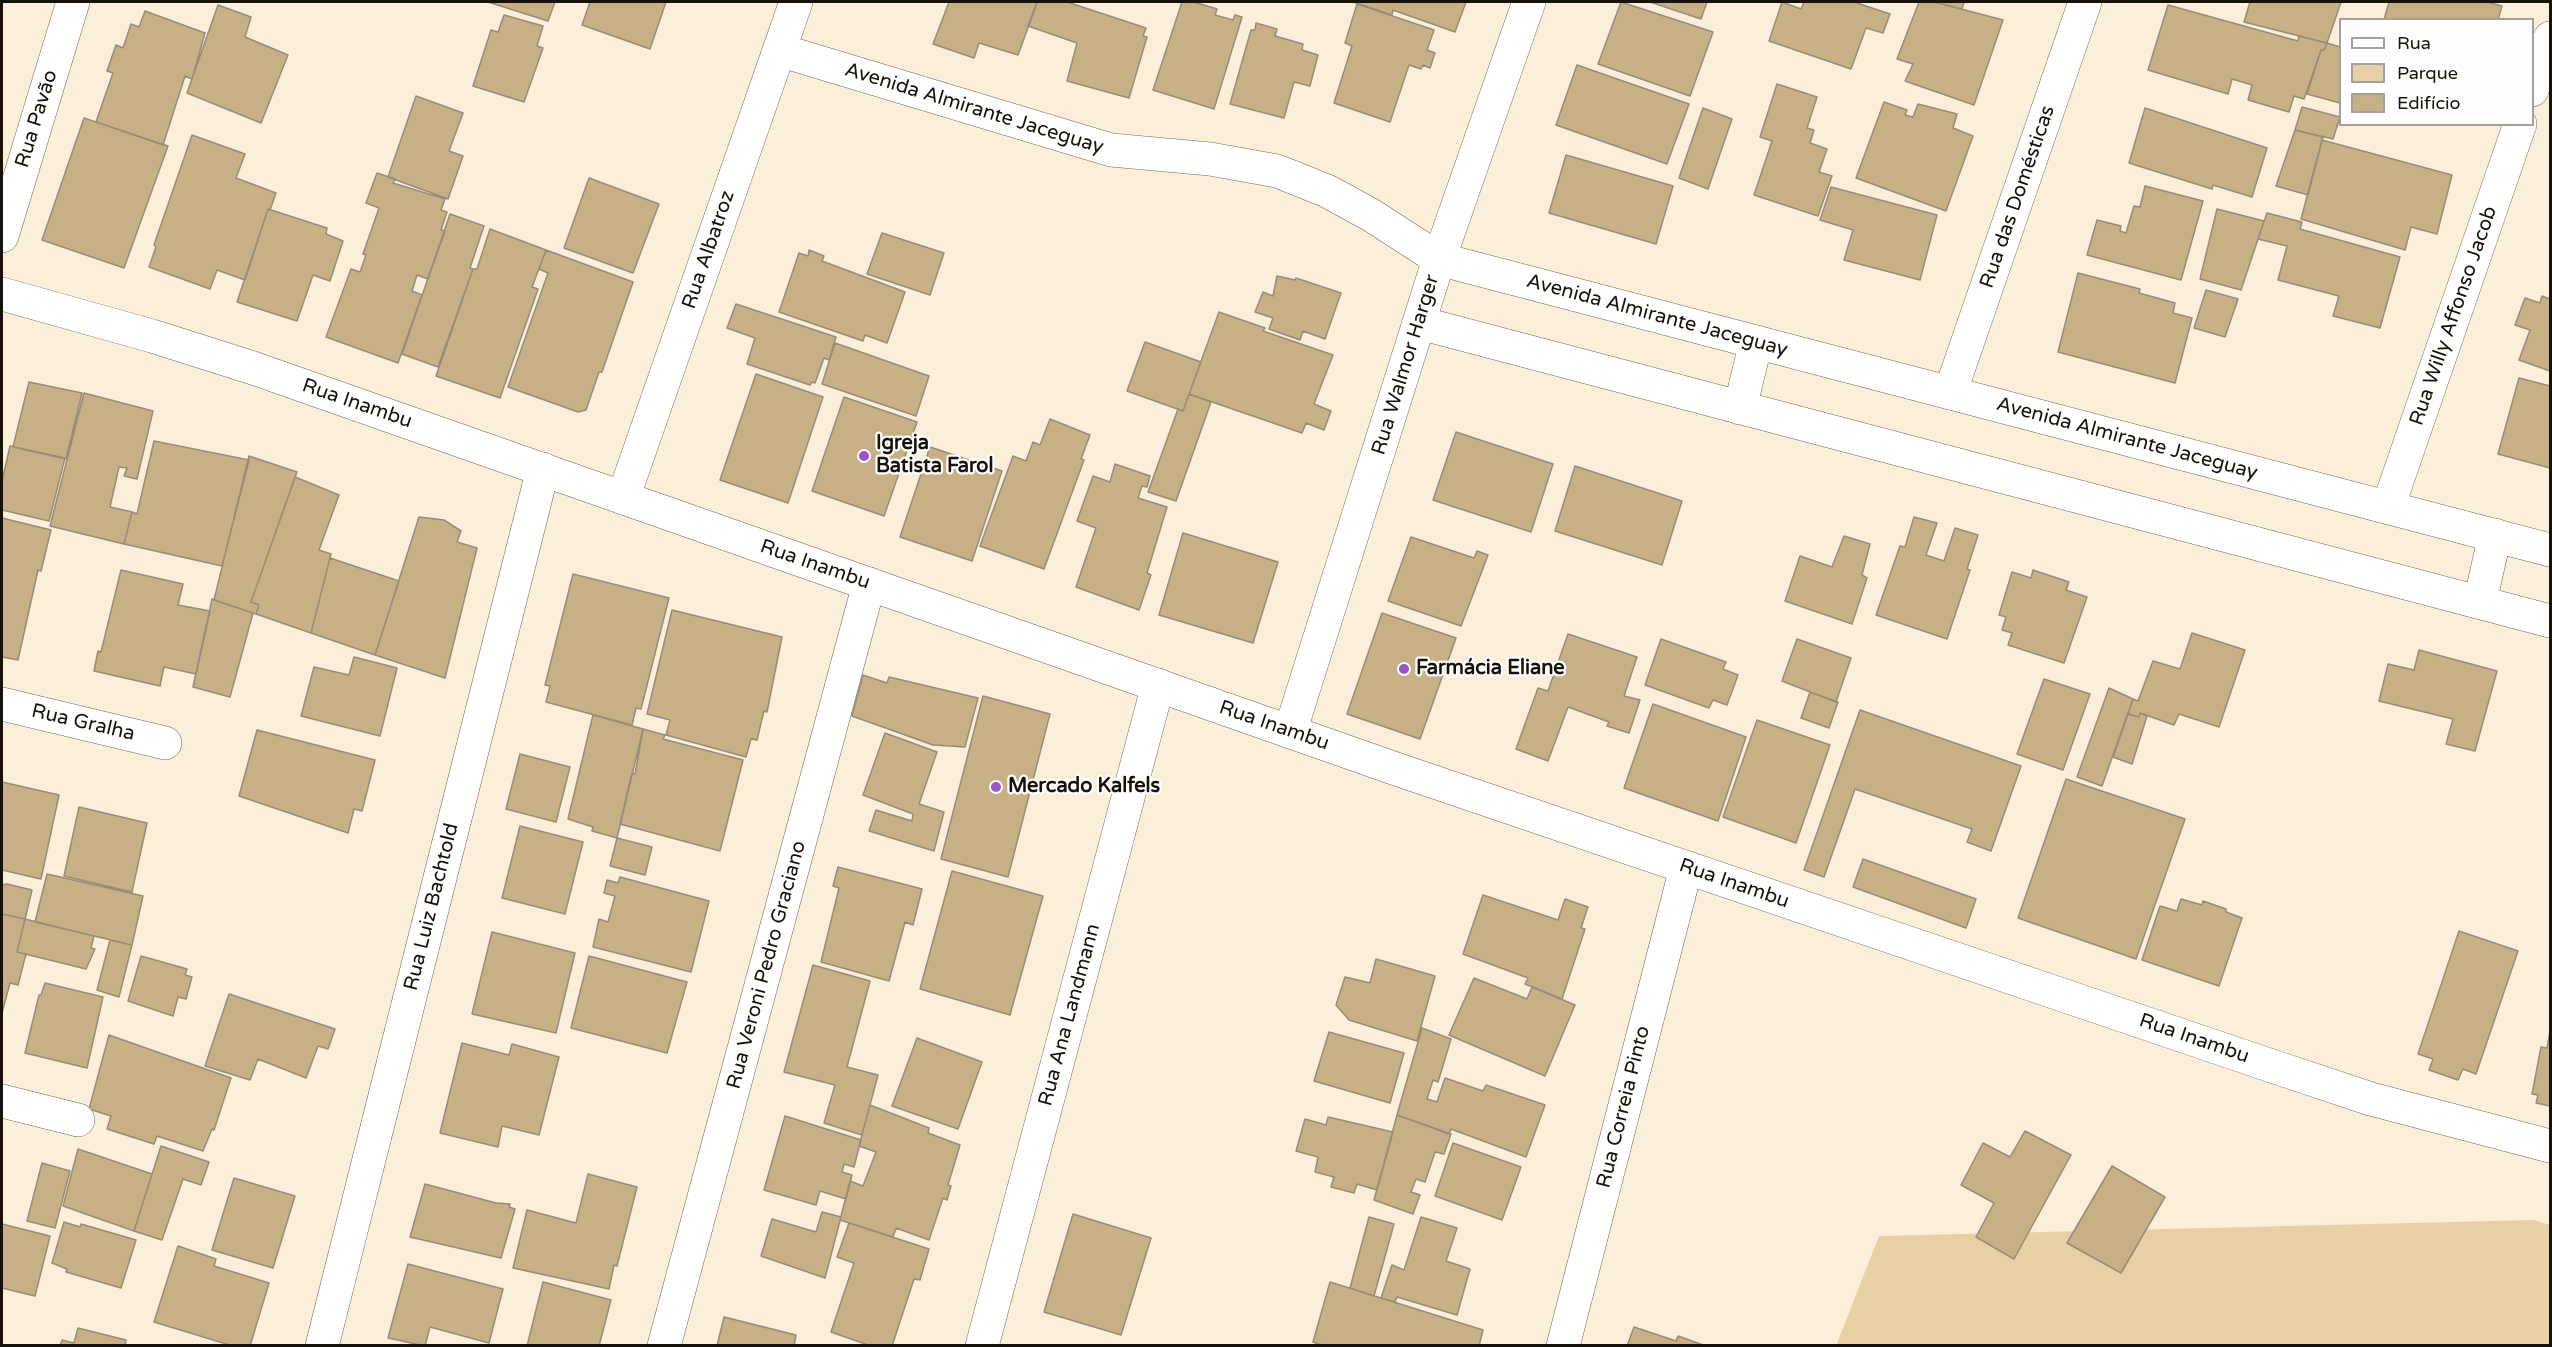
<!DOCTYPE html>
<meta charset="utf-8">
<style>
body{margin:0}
#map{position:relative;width:2552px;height:1347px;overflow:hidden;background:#fcefd9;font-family:"Varela Round",sans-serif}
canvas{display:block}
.frame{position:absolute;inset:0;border:3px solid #16120a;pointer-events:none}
.legend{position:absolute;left:2339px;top:18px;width:195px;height:108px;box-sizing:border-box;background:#fefefe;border:2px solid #a1a09c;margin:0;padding:8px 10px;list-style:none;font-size:18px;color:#16120a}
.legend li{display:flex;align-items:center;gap:12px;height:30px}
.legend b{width:30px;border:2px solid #a1a09c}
</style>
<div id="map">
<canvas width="2552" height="1347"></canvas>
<div class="frame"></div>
<ul class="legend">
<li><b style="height:8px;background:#fff"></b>Rua</li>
<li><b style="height:16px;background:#e8d0a6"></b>Parque</li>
<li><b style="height:16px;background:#c7b085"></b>Edifício</li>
</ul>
</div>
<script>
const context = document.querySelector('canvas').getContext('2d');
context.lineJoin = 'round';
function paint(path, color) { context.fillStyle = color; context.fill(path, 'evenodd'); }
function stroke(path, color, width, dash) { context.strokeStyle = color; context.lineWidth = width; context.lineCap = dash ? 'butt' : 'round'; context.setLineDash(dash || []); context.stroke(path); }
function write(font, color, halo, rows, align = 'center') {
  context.font = font + ' "Varela Round",sans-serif'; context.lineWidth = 4.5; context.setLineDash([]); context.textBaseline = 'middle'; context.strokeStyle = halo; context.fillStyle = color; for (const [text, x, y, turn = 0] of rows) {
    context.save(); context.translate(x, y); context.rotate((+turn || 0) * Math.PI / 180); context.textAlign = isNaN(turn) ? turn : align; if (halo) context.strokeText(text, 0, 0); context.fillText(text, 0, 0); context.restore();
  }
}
paint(new Path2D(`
 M2534,1220l16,5v120l-714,1 43,-110z`), '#e8d0a6');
const building = new Path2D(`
 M488,2h67l-7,19z
 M590,2h76l-16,47 -68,-24z
 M949,2h83l5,1 -19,52 -39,-12 -5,15 -41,-14z
 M1037,2h30l79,26 -3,8 4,1 -18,61 -62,-17 10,-38 -49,-17z
 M1182,2h12l23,7 -2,6 18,5 2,-5 7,2 -28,92 -61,-19z
 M1353,2h113l-11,30 -62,-22 -1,5z
 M1621,2l92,30 -23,64 -92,-32z
 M1650,2h57l-6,17z
 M1782,2l19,7 3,-7h50l36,12 -7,19 -17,-5 -15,41 -82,-28z
 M1919,2h15l69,18 -29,85 -69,-24 8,-17 -16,-5z
 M1934,2h30l-2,7z
 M2250,2h91l-14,41 -83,-21z
 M2389,2h98l15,4 -4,14h-114z
 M1357,4l77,26 -7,20 8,3 -5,15 -7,-3 -2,4 -12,-4 -19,57 -56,-19 18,-57 -7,-3z
 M218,5l33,12 -6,20 43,18 -27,68 -74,-30z
 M2168,5l130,36 1,-5 28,7 -3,7h-3l-17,49 -10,-3 -5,16 -41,-12 4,-15 -20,-6 -4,15 -80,-24z
 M145,11l60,22 -13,46 -7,-3 -22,69 -67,-23 17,-49 -6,-2 9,-26 7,3 8,-24 8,3z
 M504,15l39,11 -6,20 6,2 -19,54 -51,-16 18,-56 7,2z
 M1256,23l21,6 -2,7 28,8 -1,6 16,5 -8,31 -16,-4 -10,36 -54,-14 21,-74h4z
 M2327,43l13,4v56l-33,-9 14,-44h3z
 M1577,65l112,39 -22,60 -111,-39z
 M1777,84l40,13 -10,31 7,2 -4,13 17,6 -8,23 13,4 -14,40 -64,-21 18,-54 -12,-4z
 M416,96l47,17 -14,38 14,5 -15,43 -60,-22z
 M1884,102l23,8 -2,5 8,2 5,-13 39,10 -4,14 20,8 -27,75 -90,-33z
 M2302,107l38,10 -7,22 -38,-9z
 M1703,108l29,11 -24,70 -29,-11z
 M2145,108l122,40 -15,49 -39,-12 -1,4 -83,-26z
 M84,118l84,28 -44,122 -82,-28z
 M2295,130l28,7 -15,58 -32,-9z
 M192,135l53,19 -9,24 40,15 -6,17 -2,-1 -23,71 -28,-10 -7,19 -61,-22 7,-20 -2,-2z
 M2322,140l130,35 -15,59 -26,-7 -6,23 -104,-31z
 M1566,155l107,31 -17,58 -107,-31z
 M377,173l18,6 -2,4 52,16 -4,11 6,2 -6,18 4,1 -17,48 -11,-4 -5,16 10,4 -24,68 -72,-26 25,-68 9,3 6,-17 -3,-1 16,-46 -13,-5z
 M589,178l70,26 -26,69 -69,-25z
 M2145,186l58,15 -22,79 -94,-25 10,-35 24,6 -1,5 6,2 8,-27 6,1z
 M1831,187l106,28 -17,65 -76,-20 9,-30 -33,-10z
 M268,209l59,19 -1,6 17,7 -13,40 -17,-6 -16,46 -60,-19z
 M2217,209l47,12 -23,69 -41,-11z
 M2267,213l35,9 -2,7 100,28 -20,71 -47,-12 6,-20 -61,-16 9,-34 -29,-7z
 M450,214l34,12 -14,42 3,1 -35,98 -36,-13z
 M490,229l56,21 -14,37 6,2 -38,109 -64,-22 37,-107h4z
 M882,233l62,20 -14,42 -63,-21z
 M546,250l87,32 -31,90h-3l-13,38 -8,2 -70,-25 40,-114 -9,-4z
 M809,250l15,6 -2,5 83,31 -18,51 -22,-8 -2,6 -84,-29 20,-59 9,3z
 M2078,273l62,16 -1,4 36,10 -2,10 19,5 -17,65 -117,-31z
 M1277,276l18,4 1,-2 45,15 -16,46 -22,-8 -3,9 -31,-11 4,-11 -18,-6 8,-20 10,4z
 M2206,290l32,9 -13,38 -31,-9z
 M2542,296l8,3v72l-31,-11 11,-30 -15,-5 10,-27 15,5z
 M736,304l100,33 -7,23 -5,-2 -9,25 -3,-1 -2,3 -63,-21 8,-26 -28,-10z
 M1219,312l46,16 -2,3 70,24 -19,49 17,7 -7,19 -18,-7 -4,10 -113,-39z
 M1145,342l56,20 -18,49 -56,-20z
 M835,343l94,33 -13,40 -94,-32z
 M756,374l67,23 -35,106 -68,-23z
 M2519,378l31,8v82l-52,-14z
 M29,382l53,11 -16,66 -53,-12z
 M84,393l69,18 -16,68 -13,-3 3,-8 -8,-1 -9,40 22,5 -8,32 -74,-18z
 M1189,394l22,8 -35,99 -28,-9 30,-83 5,2z
 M844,397l73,25 -33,94 -72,-25z
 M1050,419l40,16 -9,24 3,1 -40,109 -64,-23 33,-90 13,5 7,-19 7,3z
 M1456,432l97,32 -22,68 -98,-32z
 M154,441l95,19 -27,106 -98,-22 8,-32 5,2z
 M10,446l55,12 -16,63 -47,-11v-29z
 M930,447l72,24 -30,90 -72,-24z
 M249,456l48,16 -46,130 8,3 -3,9 -42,-14z
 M1115,464l35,12 -3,11 -5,-1 -4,12 29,9 -20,66 4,2 -12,35 -63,-23 20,-59 -19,-7 16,-45 17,6z
 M1575,466l107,35 -20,64 -107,-34z
 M295,477l44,18 -20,55 12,4 -20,79 -55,-19 3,-9 -8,-3z
 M419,517l25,3 17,11 -4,11 20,6 -32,130 -70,-23z
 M1914,517l23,6 -11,32 18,6 11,-33 23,7 -11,34 3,1 -23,69 -71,-24 24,-69 5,1z
 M2,518l49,12 -10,41 -3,-1 -20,90 -16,-3z
 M1183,533l95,29 -25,81 -94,-28z
 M1844,536l26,8 -8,31 5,3 -15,46 -67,-23 15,-45 32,11z
 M1411,537l63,21 3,-7 11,4 -27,71 -73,-25z
 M330,558l69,23 -24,74 -64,-22z
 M121,570l62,14 -5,21 32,6 -14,63 -32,-7 -4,19 -66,-15 4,-20 3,1z
 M2033,570l36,12 -3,8 21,7 -23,66 -56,-18 4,-12 -10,-3 4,-13 -7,-2 13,-43 19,6z
 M573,574l96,24 -28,111 -5,-1 -4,17 -86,-23 4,-16 -5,-1z
 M212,599l41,14 -23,84 -37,-10z
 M672,610l110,27 -15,75 -3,-1 -7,29 -6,-1 -5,18 -80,-22 4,-15 -23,-6z
 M1382,613l74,25 -36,101 -73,-25z
 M2192,633l53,17 -26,77 -40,-13 -5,11 -34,-12 -1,4 -11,-3 5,-15 5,2 15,-40 27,8z
 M1568,634l69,23 -13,39 16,4 -11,33 -22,-7 2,-4 -41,-15 -20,54 -32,-12 22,-61 10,3z
 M1661,639l65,23 -3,7 15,6 -11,30 -14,-5 -4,8 -64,-23z
 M1797,639l54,19 -15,44 -54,-21z
 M2419,650l78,21 -22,80 -29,-7 7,-25 -74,-18 9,-37 26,6z
 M354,657l43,11 -17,68 -79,-20 13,-49 35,8z
 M863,675l24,8 2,-6 89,21 -13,49 -32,-2 -81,-29z
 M2044,679l46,15 -27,76 -46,-16z
 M2109,688l24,11 -31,87 -25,-9z
 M1810,692l28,10 -9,26 -28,-10z
 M983,696l67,18 -42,163 -67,-18z
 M1653,704l93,33 -28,84 -94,-33z
 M1860,710l161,56 -30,85 -24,-9 5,-13 -117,-40 -31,88 -20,-7z
 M2140,713l7,3 -15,48 -19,-7 15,-43 11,3z
 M593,715l50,14 -26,109 -25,-7 1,-4 -25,-8z
 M1757,720l73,25 -34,98 -73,-26z
 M643,729l22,6 -2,4 80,21 -23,91 -100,-27 12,-51 3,1z
 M257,730l118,30 -13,51 -8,-2 -6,24 -109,-37z
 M885,733l52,19 -18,52 25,8 -10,39 -65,-20 7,-21 36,11 1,-7 -50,-19z
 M520,754l50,13 -14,55 -50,-13z
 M2066,779l119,40 -49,140 -118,-41z
 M2,782l57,13 -18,84 -39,-9z
 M79,807l68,16 -15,69 -68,-16z
 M520,826l63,16 -18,72 -63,-16z
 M617,838l35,9 -7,28 -35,-9z
 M1863,859l113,40 -10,29 -113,-41z
 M838,867l84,22 -9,36 -8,-3 -16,59 -68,-19 18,-74 -6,-2z
 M952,871l91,25 -33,119 -90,-26z
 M47,874l96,22 -11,49 -97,-23z
 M620,877l89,24 -18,71 -98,-25 6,-28 9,3 7,-26 -11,-3 3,-13 11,3z
 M7,884l25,6 -7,29 -23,-5v-29z
 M1483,895l75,25 7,-21 23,8 -7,21 4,1 -23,70 -37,-15 3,-6 -65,-24z
 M2181,899l21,6 1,-4 23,8v3l16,6 -23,68 -77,-26 18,-54 17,5z
 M2,914l23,5 -8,33 9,2 -8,31 -8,-2 -8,30z
 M25,919l69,17 -3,12 4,1 -9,20 -69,-17z
 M2459,931l59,20 -42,123 -13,-5 -5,11 -29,-10 4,-11 -15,-5z
 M492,932l83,21 -19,80 -84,-19z
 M110,940l22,5 -13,52 -22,-7z
 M141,956l46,13 -2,6 7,2 -6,22 -8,-2 -5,19 -45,-15z
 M589,956l98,26 -20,71 -96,-25z
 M1376,959l59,17 -18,65 -68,-21 -13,-15 9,-28 25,6z
 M813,965l57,16 -23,86 31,8 -16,60 -38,-12 11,-38 -51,-13z
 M1474,978l53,21 5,-12 43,18 -30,71 -96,-41z
 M45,983l58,14 -16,71 -62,-15 14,-58h2z
 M229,994l106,35 -7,20 -10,-3 -12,32 -48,-19 -8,21 -45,-14z
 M1422,1028l29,11 -13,43 -5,-2 -6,19 10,3 8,-24 38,13 3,-6 59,20 -19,52 -75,-28 -2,5 -52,-19z
 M2550,1031v75l-14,-3 2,-8 -6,-1 9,-47 6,1z
 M1329,1032l75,21 -14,50 -76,-22z
 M109,1035l122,43 -17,52 -2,-1 -9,22 -46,-15 -3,8 -47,-15 4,-13 -22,-7z
 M917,1038l65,24 -24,67 -66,-23z
 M462,1043l47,12 3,-11 47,13 -20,78 -37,-9 -4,21 -58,-14z
 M870,1105l59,23 -1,5 32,12 -12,40 3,1 -4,14 -4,-2 -14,42 -33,-12 -3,9 -53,-17 10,-39 13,5 13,-34 -17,-6z
 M1397,1115l54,19 -7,20 -9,-2 -10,30 -9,-3 -5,13 9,3 -7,19 -39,-14z
 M785,1116l76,24 -7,27 -10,-3 -2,8 10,3 -6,24 -26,-8 -4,14 -52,-15z
 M1328,1117l65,15 -16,58 -20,-6 -3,9 -23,-6 3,-10 -19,-5 3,-15 -22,-6 9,-32 21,6z
 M2025,1131l46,24 -57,104 -38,-22 18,-34 -33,-18 22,-42 27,14z
 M1453,1143l68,24 -19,53 -67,-24z
 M161,1146l48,16 -8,23 -18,-6 -21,61 -28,-9z
 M78,1149l74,25 -18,57 -71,-25z
 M42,1163l28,8 -15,57 -28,-7z
 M2112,1166l53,31 -44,76 -54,-30z
 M588,1174l49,13 -20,79 -3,-1 -5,24 -96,-21 14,-58 49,13z
 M234,1178l61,18 -22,72 -61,-18z
 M425,1184l71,19 14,1 -1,3 6,2 -14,49 -91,-21z
 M822,1212l19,5 -16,61 -64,-22 11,-37 44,13z
 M1073,1214l78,24 -30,97 -77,-23z
 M1369,1217l25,7 -20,72 -24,-8z
 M1421,1217l36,11 -11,33 24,8 -13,46 -60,-18 -2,5 -14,-4 11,-33 12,5z
 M64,1222l16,5 1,-3 55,16 -15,48 -55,-16 1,-3 -15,-6z
 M849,1223l80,26 -9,31 -6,-1 -22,67h-21l-40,-14 23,-69 -17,-6z
 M2,1224l48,12 -15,60 -33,-8z
 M178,1246l38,13 -2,7 55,17 -19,63h-17l-79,-24z
 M408,1264l95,25 -14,54 -59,-16 -5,19 -37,-8z
 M543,1282l68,18 -12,46h-72z
 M1330,1282l153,48 -4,16h-155l-11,-4z
 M724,1317l72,18 -2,11h-77z
 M1634,1327l42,14 2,-5 28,10h-79z
 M78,1328l48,12 -1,6h-65l2,-6 12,3z`);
paint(building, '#c7b085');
stroke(building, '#978c78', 1.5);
const street = new Path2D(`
 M779,50l332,100 99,9 67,12 50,20 44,24 68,44 90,-257
 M2532,90l18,-52
 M2,236l71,-234
 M1420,323l1130,298
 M1950,393l135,-391
 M1740,408l16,-66
 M623,498l173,-496
 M2388,507l132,-383
 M2480,602l15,-67
 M2,704l163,39
 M2,1101l76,19
 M322,1346l221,-877
 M664,1346l205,-762
 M982,1346l176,-661
 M1563,1346l123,-478`);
const secondary = new Path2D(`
 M2,294l150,42 101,32 1146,402 864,293 108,36 179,47
 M1290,732l149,-473 1111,291`);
stroke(street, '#726854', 34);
stroke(secondary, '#726854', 34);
stroke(street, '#fff', 33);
stroke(secondary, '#fff', 33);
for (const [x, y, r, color] of [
 [864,456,6,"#9d55c8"],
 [1404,669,6,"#9d55c8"],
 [996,787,6,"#9d55c8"]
]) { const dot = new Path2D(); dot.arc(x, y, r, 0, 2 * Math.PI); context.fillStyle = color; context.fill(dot); stroke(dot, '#fefefe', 2); }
write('20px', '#16120a', '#fefefe', [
 ["Avenida Almirante Jaceguay",974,109,17],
 ["Rua Pavão",37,119,-73],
 ["Rua das Domésticas",2018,197,-71],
 ["Rua Albatroz",709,250,-71],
 ["Avenida Almirante Jaceguay",1657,316,15],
 ["Rua Willy Affonso Jacob",2454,316,-71],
 ["Rua Walmor Harger",1406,365,-73],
 ["Rua Inambu",357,404,19],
 ["Avenida Almirante Jaceguay",2127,439,15],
 ["Rua Inambu",815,565,19],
 ["Rua Gralha",83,723,13],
 ["Rua Inambu",1274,726,19],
 ["Rua Inambu",1734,884,19],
 ["Rua Luiz Bachtold",432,907,-76],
 ["Rua Veroni Pedro Graciano",767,965,-75],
 ["Rua Ana Landmann",1070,1015,-75],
 ["Rua Inambu",2194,1039,19],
 ["Rua Correia Pinto",1624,1107,-76]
]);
write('bold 20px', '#16120a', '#fefefe', [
 ["Igreja",876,444],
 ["Batista Farol",876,467],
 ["Farmácia Eliane",1416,669],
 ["Mercado Kalfels",1008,787]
], 'left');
</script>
